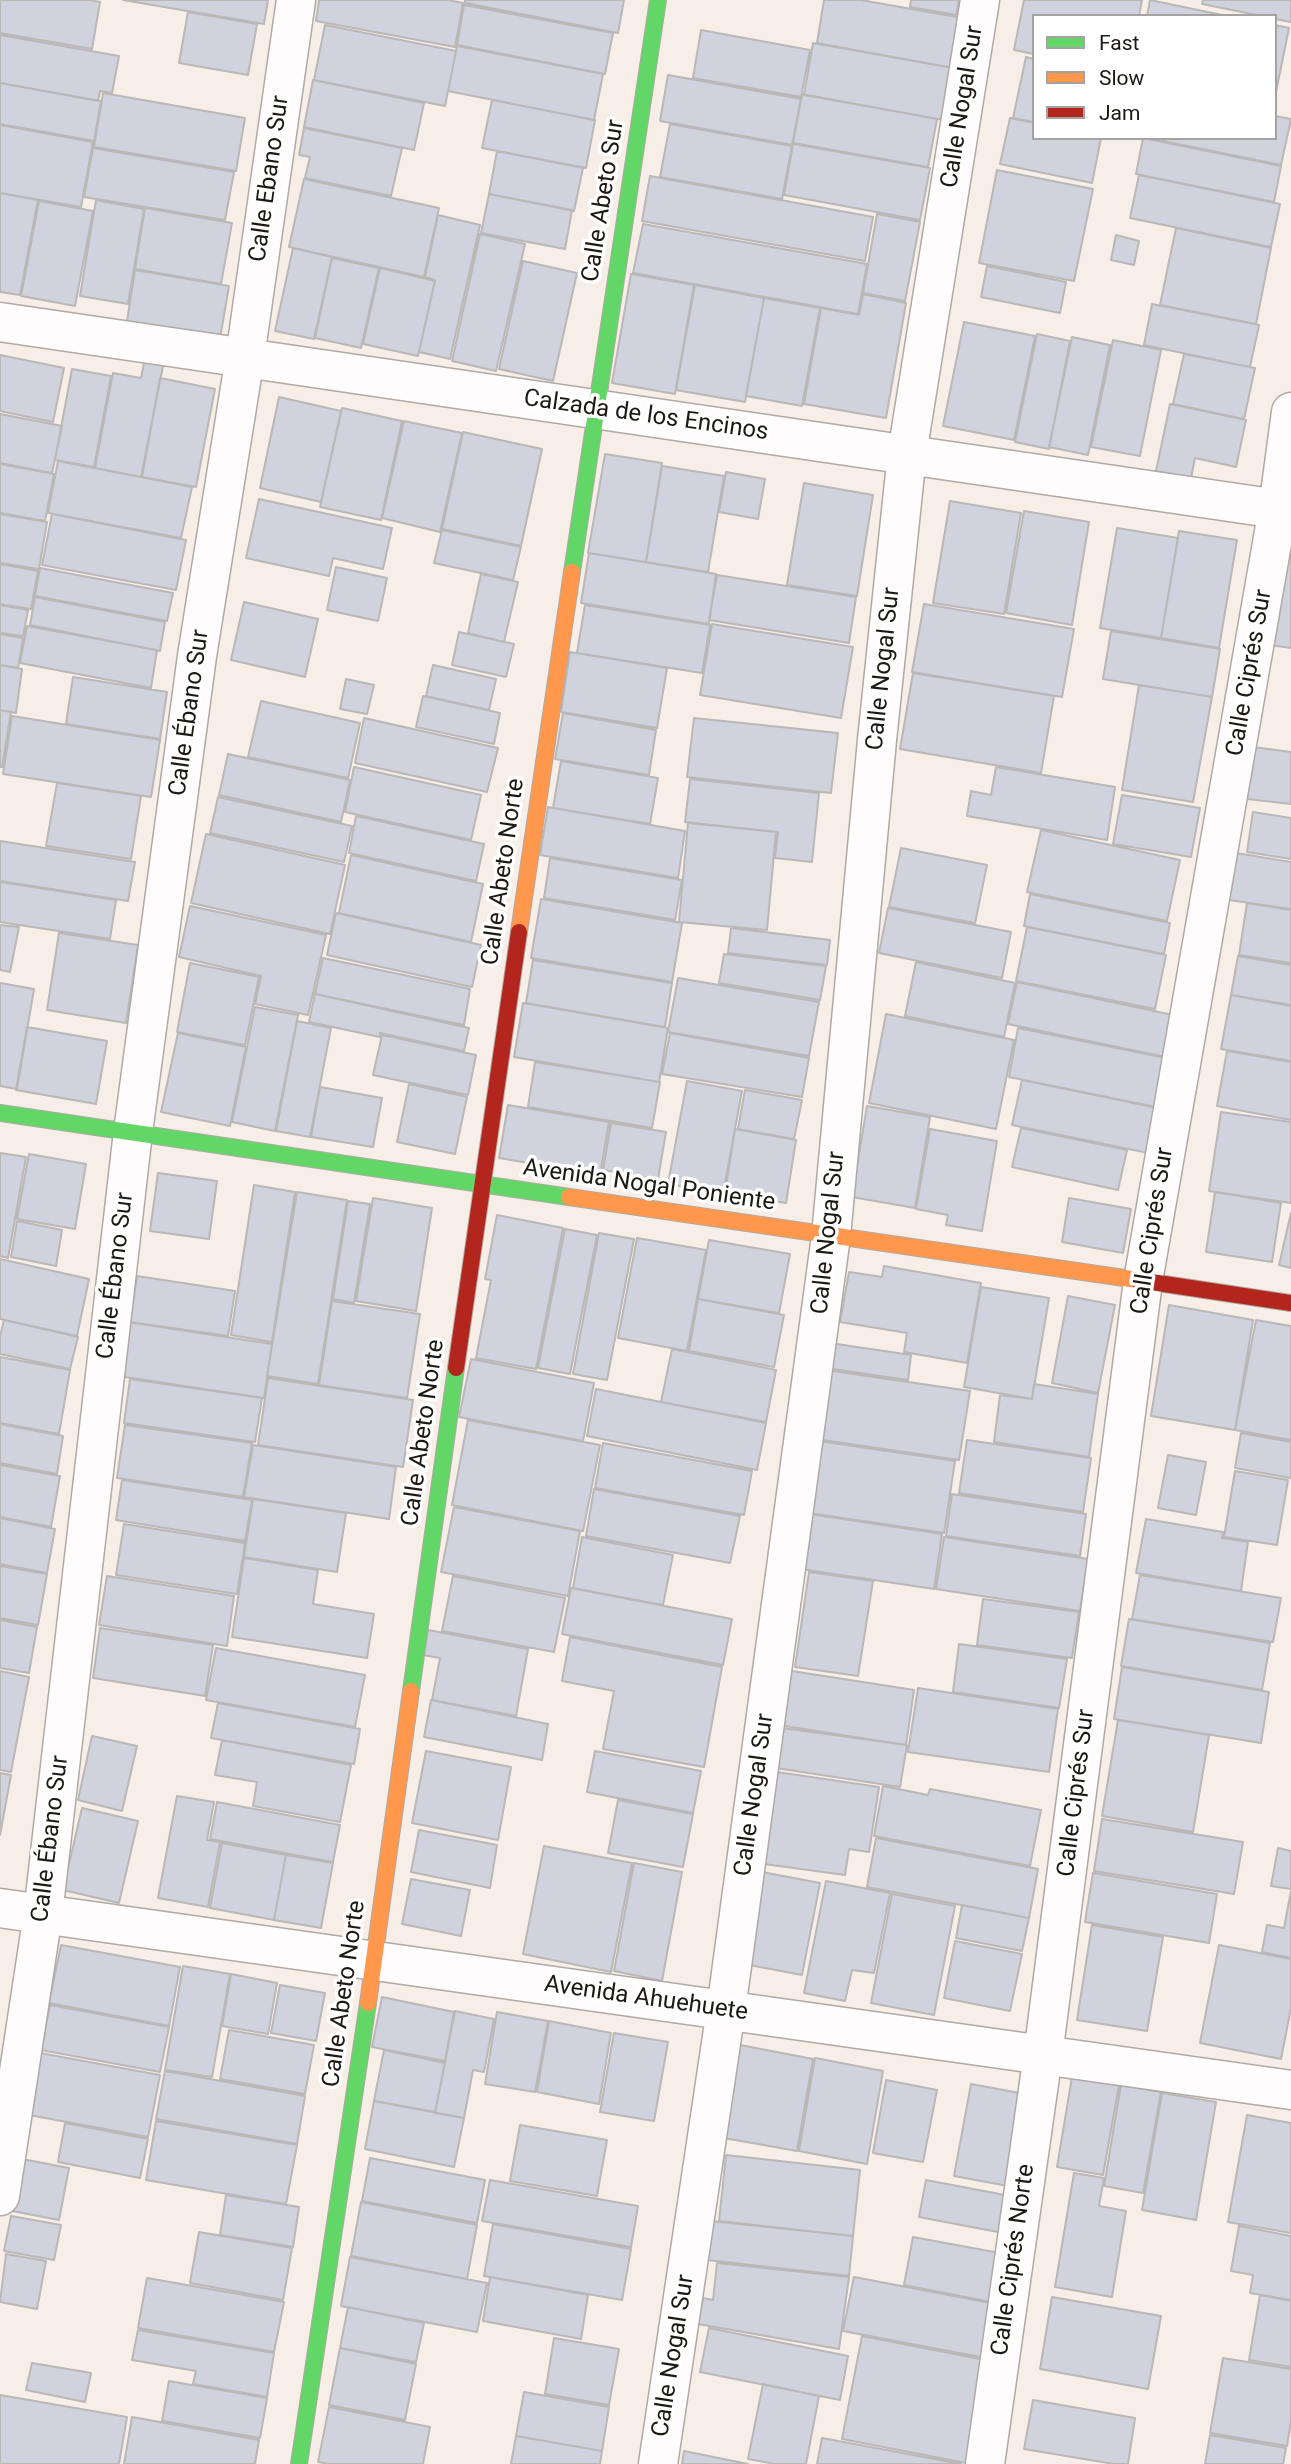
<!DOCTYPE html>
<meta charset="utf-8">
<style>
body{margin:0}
#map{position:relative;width:1291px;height:2464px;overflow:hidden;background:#f7eee8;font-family:Roboto,sans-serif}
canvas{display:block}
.legend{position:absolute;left:1032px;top:14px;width:245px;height:126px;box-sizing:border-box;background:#fff;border:2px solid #a5a3a1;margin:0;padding:9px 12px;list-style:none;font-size:21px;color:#1d1814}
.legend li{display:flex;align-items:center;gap:14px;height:35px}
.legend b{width:35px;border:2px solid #a5a3a1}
</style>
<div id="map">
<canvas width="1291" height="2464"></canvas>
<ul class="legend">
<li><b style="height:9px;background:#63d668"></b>Fast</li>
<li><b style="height:9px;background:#ff974d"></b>Slow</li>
<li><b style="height:9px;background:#b3261e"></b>Jam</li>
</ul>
</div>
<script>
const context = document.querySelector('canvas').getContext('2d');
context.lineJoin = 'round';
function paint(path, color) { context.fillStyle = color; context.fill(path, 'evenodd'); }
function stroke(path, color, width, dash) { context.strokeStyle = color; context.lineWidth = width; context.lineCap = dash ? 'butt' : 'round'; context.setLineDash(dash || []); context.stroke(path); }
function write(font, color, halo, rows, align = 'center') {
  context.font = font + ' Roboto,sans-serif'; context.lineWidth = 7; context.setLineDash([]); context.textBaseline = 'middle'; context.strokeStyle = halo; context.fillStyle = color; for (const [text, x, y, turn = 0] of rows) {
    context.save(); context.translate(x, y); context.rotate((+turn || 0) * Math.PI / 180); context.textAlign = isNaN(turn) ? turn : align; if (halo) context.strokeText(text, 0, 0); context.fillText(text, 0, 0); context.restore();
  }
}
const building = new Path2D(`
 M0,0h88l12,2 -8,47 -92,-16z
 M123,0h145l-4,24z
 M319,0h129l15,3 -8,44 -139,-26z
 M465,0h159l-6,33 -153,-30z
 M824,0h37l101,18 -9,50 -136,-25z
 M911,0h48l-3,15 -46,-8z
 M1024,0h118l-3,16h-105v38l-20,-4z
 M1150,0l77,16h-80z
 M1203,0h88v22l-16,-3v-3h-13l-60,-12z
 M464,5l149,28 -8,41 -148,-29z
 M188,12l69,12 -9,51 -69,-12z
 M325,25l131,26 -11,55 -131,-26z
 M1275,25l14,3 -14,69z
 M701,30l109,20 -9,47 -108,-19z
 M0,35l119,21 -7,37 -12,-2 -2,10 -98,-18z
 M813,43l140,25 -9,52 -140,-25z
 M457,46l146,28 -9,46 -146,-29z
 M1026,57l8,2v63l-21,-4z
 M668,75l133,24 -9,46 -132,-24z
 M313,80l111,23 -10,47 -110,-23z
 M0,83l101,18 -7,40 -94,-17z
 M103,93l142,25 -9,53 -142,-24z
 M802,94l135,25 -9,48 -135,-24z
 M492,100l103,20 -9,48 -104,-20z
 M1275,116l16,3 -10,46 -133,-27h127z
 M1010,118l24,5v15h67l-9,45 -92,-19z
 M670,124l122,22 -10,53 -122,-22z
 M0,125l93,17 -12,65 -81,-14z
 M304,128l98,20 -11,48 -86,-18 5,-21 -11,-2z
 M1143,138l138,28 -7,36 -138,-28z
 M793,144l137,24 -10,52 -136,-25z
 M93,148l141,24 -9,48 -141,-23z
 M497,151l86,17 -9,43 -85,-17z
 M997,170l96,19 -19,92 -95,-18z
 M1139,175l141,29 -9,43 -141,-29z
 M650,176l223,41 -8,44 -223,-40z
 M304,179l135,29 -15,69 -135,-30z
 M0,193l38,7 -18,95 -20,-3z
 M489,194l83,16 -7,39 -84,-16z
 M96,200l48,9 -16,95 -48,-8z
 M39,201l54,10 -18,95 -54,-10z
 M145,208l87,15 -11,61 -86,-15z
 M877,214l43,8 -15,79 -42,-8z
 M438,215l42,10 -30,134 -31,-7 16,-72 -10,-3z
 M643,224l224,40 -9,50 -225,-41z
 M1176,228l95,20 -15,76 -96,-19z
 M480,234l45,10 -29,127 -44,-10z
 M1116,235l23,6 -5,24 -23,-5z
 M293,248l39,9 -18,82 -39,-8z
 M332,258l47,10 -18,80 -46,-10z
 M523,261l54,12 -24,108 -54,-12z
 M987,266l79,16 -6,31 -79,-16z
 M380,268l55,13 -17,75 -55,-12z
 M135,270l94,16 -11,64 -93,-16z
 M631,274l63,11 -19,109 -63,-11z
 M695,285l69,13 -19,104 -69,-12z
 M863,294l43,9 -20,115 -82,-14 17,-96 38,7z
 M764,298l56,10 -18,98 -56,-10z
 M1152,304l107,21 -9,42 -106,-22z
 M964,322l71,14 -21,104 -71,-14z
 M1037,334l33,7 -21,108 -34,-7z
 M1072,337l38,8 -22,110 -39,-8z
 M1113,340l48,10 -21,106 -49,-9z
 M1184,354l71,14 -11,51 -71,-15z
 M0,355l64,13 -11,54 -53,-11z
 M145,358l19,3 -23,116 -46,-9 18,-95 28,5z
 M72,369l39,7 -17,91 -39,-7z
 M160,378l55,11 -19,98 -54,-10z
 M279,397l62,14 -20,91 -61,-14z
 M1170,404l76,16 -10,47 -41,-9 -4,20 -35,-7z
 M342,408l60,13 -21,99 -61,-13z
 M0,414l62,12 -10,47 -52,-10z
 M404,421l58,12 -22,99 -58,-14z
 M463,432l79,17 -21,97 -79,-17z
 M605,454l57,9 -16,99 -58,-9z
 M58,461l134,26 -11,51 -133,-25z
 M0,464l54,10 -9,47 -45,-8z
 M662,466l62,10 -16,96 -62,-10z
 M726,472l39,7 -7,40 -39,-7z
 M804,483l69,12 -16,101 -70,-11z
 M259,499l133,29 -9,41 -50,-11 -4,18 -83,-18z
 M950,501l71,12 -17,101 -71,-11z
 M1024,511l65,11 -17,103 -66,-12z
 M0,514l47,8 -8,47 -39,-6z
 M52,514l134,26 -10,50 -134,-25z
 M1117,528l61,10 -17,100 -61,-10z
 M442,530l79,17 -8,33 -79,-17z
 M1179,531l58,9 -18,108 -58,-10z
 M1284,550l7,1v97l-21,-3z
 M589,553l127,21 -7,50 -128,-21z
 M0,564l38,7 -7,38 -31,-5z
 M336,567l51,11 -9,43 -51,-11z
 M40,568l133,25 -6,28 -132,-25z
 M481,574l37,8 -14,60 -36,-9z
 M717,575l139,22 -7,46 -140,-23z
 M35,597l130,25 -5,29 -130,-26z
 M244,602l74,17 -13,58 -74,-17z
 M924,604l150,25 -12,68 -150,-25z
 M0,605l28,5 -5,26 -23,-3z
 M585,605l125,20 -8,48 -125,-20z
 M712,624l141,23 -12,71 -141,-23z
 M27,626l130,24 -6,38 -131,-25z
 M1111,631l109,18 -8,48 -109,-18z
 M459,632l55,12 -8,33 -54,-12z
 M0,634l23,4 -5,30 -18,-3z
 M570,652l97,16 -10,60 -96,-16z
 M0,665l22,4 -6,44 -16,-3z
 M433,665l63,14 -7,31 -63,-14z
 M913,673l141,23 -13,77 -141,-24z
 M73,677l94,15 -7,47 -94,-15z
 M346,679l28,6 -7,29 -27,-5z
 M1139,685l73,12 -19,105 -71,-12z
 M423,696l77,17 -6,31 -78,-17z
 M261,701l99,22 -12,55 -100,-21z
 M0,710l11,2 -9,55h-2z
 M563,713l93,17 -7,45 -94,-16z
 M12,716l148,24 -9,57 -148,-23z
 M364,718l134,30 -11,44 -132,-29z
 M694,718l144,15 -7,60 -144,-16z
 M1253,747l38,5v52l-44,-5z
 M228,754l122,26 -9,42 -122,-27z
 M561,761l97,17 -8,46 -97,-16z
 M354,767l127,28 -10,45 -126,-28z
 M996,767l119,20 -8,53 -140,-24 4,-25 20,4z
 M690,779l129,14 -7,69 -37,-4 3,-26 -93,-10z
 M57,783l84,13 -10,63 -85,-13z
 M1122,795l78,13 -9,49 -78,-13z
 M218,797l134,29 -8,36 -134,-29z
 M548,807l137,24 -7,47 -138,-23z
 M1253,812l38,6v41l-44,-7z
 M356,816l128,28 -8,37 -127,-28z
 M688,823l88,9 -9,98 -88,-8z
 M1041,830l139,30 -13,61 -140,-29z
 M206,834l139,31 -15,69 -139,-31z
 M0,841l135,21 -7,39 -128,-20z
 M901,848l86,17 -12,58 -86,-16z
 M1236,853l55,9v47l-62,-9z
 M351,855l132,29 -12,58 -132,-29z
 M550,858l132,22 -7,40 -131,-22z
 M0,882l116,18 -6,39 -110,-17z
 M1030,894l140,29 -6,31 -140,-28z
 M541,899l141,24 -10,59 -141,-24z
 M1247,903l44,7v53l-52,-8z
 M190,906l136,29 -18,80 -53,-11 6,-28 -82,-19z
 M888,908l123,24 -9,46 -123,-25z
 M336,913l145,32 -9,42 -145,-32z
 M0,925l19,2 -9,45 -10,-2z
 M1027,927l139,28 -11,54 -139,-28z
 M731,928l99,12 -3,25 -99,-12z
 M59,933l79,12 -12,78 -79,-13z
 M724,954l102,12 -6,34 -101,-17z
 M1238,956l53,9v40l-60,-10z
 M323,958l147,31 -6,36 -149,-31z
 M533,960l139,23 -7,44 -139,-24z
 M916,962l99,21 -11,54 -99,-21z
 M190,963l69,14 -14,68 -68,-13z
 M678,978l141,24 -10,54 -141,-24z
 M1017,982l156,33 -8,42 -157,-33z
 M0,983l34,6 -17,100 -17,-3z
 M315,994l154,34 -5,23 -84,-18v4l-71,-15z
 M1231,995l60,11v55l-70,-12z
 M523,1003l145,25 -9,54 -145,-25z
 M255,1007l43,8 -23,116 -43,-9z
 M886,1014l128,26 -18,89 -127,-26z
 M297,1021l34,7 -21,109 -34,-6z
 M27,1027l80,14 -11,63 -80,-14z
 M1018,1028l153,31 -10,49 -152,-31z
 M178,1033l68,14 -16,79 -69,-14z
 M670,1033l139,25 -7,39 -140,-23z
 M382,1035l94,20 -8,40 -95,-20z
 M1227,1051l64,11v58l-74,-14z
 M535,1062l125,20 -8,46 -124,-21z
 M1022,1080l140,29 -9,45 -141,-29z
 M687,1081l55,10 -19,103 -55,-10z
 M409,1084l58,13 -12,57 -58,-12z
 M320,1087l62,11 -9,49 -62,-10z
 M745,1090l57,10 -8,39 -56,-10z
 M508,1105l101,17 -9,53 -101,-17z
 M867,1106l63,11 -15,91 -63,-11z
 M1221,1112l70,10v81l-82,-12z
 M611,1123l55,9 -8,47 -55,-9z
 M1021,1128l106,22 -9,40 -106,-23z
 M735,1129l61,11 -10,63 -61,-10z
 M930,1129l67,12 -15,90 -36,-6 2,-10 -32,-6z
 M0,1153l26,4 -18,101 -8,-2z
 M29,1154l57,10 -11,65 -58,-10z
 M158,1173l59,8 -8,58 -59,-8z
 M254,1185l41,7 -23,150 -41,-7z
 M297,1192l50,8 -29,184 -51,-8z
 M1215,1192l66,11 -9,59 -66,-10z
 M373,1198l59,10 -16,103 -60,-10z
 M1069,1198l62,11 -8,44 -61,-11z
 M348,1201l22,3 -16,99 -21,-4z
 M1291,1213v55l-12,-3z
 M497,1215l66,13 -27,141 -60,-11 15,-78 -6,-1z
 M17,1221l45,9 -6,36 -45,-9z
 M565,1229l32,6 -27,139 -32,-6z
 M599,1233l35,6 -27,141 -34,-6z
 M637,1238l69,12 -19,101 -69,-13z
 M709,1240l81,14 -11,59 -81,-14z
 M0,1259l89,20 -12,57 -77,-17z
 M884,1266l97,17 -14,80 -63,-11 3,-19 -67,-11 9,-50 33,5z
 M137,1276l98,15 -7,45 -98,-14z
 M981,1287l68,11 -17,101 -68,-12z
 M1068,1296l47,9 -17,88 -46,-10z
 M698,1299l86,16 -10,52 -85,-16z
 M332,1301l88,13 -13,84 -88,-13z
 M1169,1305l84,15 -18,110 -84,-14z
 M4,1320l74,17 -8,32 -70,-15v-18z
 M1256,1320l35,6v114l-56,-10z
 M127,1322l145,22 -8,54 -146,-22z
 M830,1343l81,12 -3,25 -82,-12z
 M672,1349l104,21 -10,52 -105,-20z
 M0,1357l70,13 -11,64 -59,-11z
 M471,1359l123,24 -11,58 -124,-24z
 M826,1370l144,21 -11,69 -143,-21z
 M268,1378l145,22 -10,67 -145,-22z
 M130,1379l132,19 -7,44 -131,-19z
 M1034,1384l64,10 -9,63 -95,-15 6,-47 32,4z
 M596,1389l170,34 -9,47 -170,-34z
 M468,1420l132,25 -17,86 -131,-26z
 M0,1424l63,12 -6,38 -57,-11z
 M125,1425l127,18 -9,54 -126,-19z
 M1241,1433l50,9v36l-56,-10z
 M812,1440l143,21 -11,72 -142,-21z
 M967,1440l124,18 -8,54 -124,-19z
 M603,1443l149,28 -8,44 -149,-27z
 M253,1445l143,22 -7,52 -145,-22z
 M1168,1455l38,7 -10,53 -38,-7z
 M0,1465l60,11 -9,51 -51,-10z
 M1235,1471l53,9 -11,65 -53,-8z
 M122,1480l130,20 -7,41 -129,-21z
 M594,1489l146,27 -10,47 -144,-27z
 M952,1494l134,20 -6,42 -134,-20z
 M253,1499l93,14 -9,59 -93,-15z
 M454,1507l126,24 -12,65 -127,-24z
 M803,1513l139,21 -8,55 -140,-21z
 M0,1518l55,11 -8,44 -47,-9z
 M1146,1519l77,13 -1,6 26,4 -7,49 -105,-18z
 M124,1524l121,19 -8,51 -121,-19z
 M582,1537l91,18 -10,50 -90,-17z
 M944,1537l144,22 -8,52 -144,-22z
 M244,1558l74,12 -5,34 61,10 -7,44 -135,-21z
 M0,1566l47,8 -9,51 -38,-7z
 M809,1572l64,9 -15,95 -63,-9z
 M1140,1575l141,23 -8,44 -141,-23z
 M107,1576l127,20 -7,50 -128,-21z
 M453,1576l112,22 -11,54 -112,-21z
 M571,1588l161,31 -9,46 -161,-31z
 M983,1599l96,13 -7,46 -95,-13z
 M1129,1619l141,24 -8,47 -141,-24z
 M0,1620l37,7 -8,46 -29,-5z
 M100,1628l113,17 -8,51 -112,-18z
 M428,1630l100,19 -12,67 -84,-16 8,-42 -17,-3z
 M570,1637l152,30 -18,100 -101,-18 11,-58 -52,-10z
 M959,1644l108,15 -8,49 -106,-16z
 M216,1648l149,27 -10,52 -149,-27z
 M1122,1667l147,25 -8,51 -147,-24z
 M779,1669l135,21 -8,55 -134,-21z
 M0,1671l29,6 -18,95 -11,-2z
 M918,1688l140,21 -9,63 -141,-20z
 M431,1700l117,24 -6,36 -118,-23z
 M218,1703l142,26 -6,35 -143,-26z
 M1118,1720l91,15 -16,97 -91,-16z
 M782,1728l125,17 -7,42 -124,-19z
 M92,1736l45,10 -15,65 -44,-11z
 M222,1740l129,25 -11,57 -87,-16 4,-24 -42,-7z
 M426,1751l85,16 -13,73 -86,-17z
 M595,1751l106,20 -8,42 -106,-21z
 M777,1772l102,15 -10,65 -20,-3 -4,26 -81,-11z
 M0,1773l11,2 -11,60z
 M883,1786l45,9 2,-6 111,21 -11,56 -156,-30z
 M177,1796l37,6 -7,38 13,2 -12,65 -50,-9z
 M618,1800l75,14 -10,53 -75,-14z
 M217,1802l123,23 -7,37 -123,-23z
 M82,1808l56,13 -19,82 -56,-13z
 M1102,1819l141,23 -9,52 -140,-23z
 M419,1830l78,15 -7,43 -79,-16z
 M876,1838l162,31 -9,49 -162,-31z
 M222,1843l64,12 -12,65 -64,-12z
 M544,1846l88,17 -21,109 -88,-18z
 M1278,1848l13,3v38l-20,-3z
 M286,1855l47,8 -12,65 -47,-8z
 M634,1863l48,9 -20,109 -48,-10z
 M762,1872l58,11 -18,92 -58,-11z
 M1093,1873l124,21 -8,49 -124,-21z
 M411,1879l59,11 -9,46 -59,-12z
 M826,1881l64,12 -16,80 -22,-3 -7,31 -41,-8z
 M1291,1891v67l-29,-6 5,-27 17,3z
 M892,1894l63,12 -21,109 -63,-12z
 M962,1905l67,13 -7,33 -66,-13z
 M1092,1925l71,12 -16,94 -70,-11z
 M955,1941l67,13 -12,57 -66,-13z
 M61,1945l119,22 -11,59 -120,-23z
 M1219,1945l72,14v49l-10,51 -81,-16z
 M183,1966l47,8 -18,103 -47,-7z
 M231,1974l46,9 -9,51 -46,-8z
 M280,1985l45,8 -9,48 -45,-8z
 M382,1997l72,15 -9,49 -73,-14z
 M50,2005l119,22 -9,45 -119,-22z
 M455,2011l39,8 -10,53 -11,-2 -9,48 -29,-5z
 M497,2012l51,9 -13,71 -50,-8z
 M549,2021l62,12 -12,71 -62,-12z
 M229,2030l85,15 -9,49 -85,-15z
 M614,2033l54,9 -14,79 -54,-9z
 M740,2045l73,14 -16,92 -73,-13z
 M384,2050l61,13 -10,49 -61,-11z
 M40,2053l120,22 -12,62 -119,-22z
 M815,2058l68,13 -16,93 -68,-13z
 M165,2071l140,25 -8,48 -141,-25z
 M1072,2077l47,8 -16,90 -46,-8z
 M886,2080l51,10 -14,72 -50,-9z
 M971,2084l54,10 -17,92 -54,-10z
 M1121,2085l40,7 -18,101 -39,-7z
 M1162,2093l54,9 -20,118 -54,-10z
 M374,2101l90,17 -10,49 -89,-18z
 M1247,2115l44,8v110l-63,-11z
 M156,2121l141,24 -11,59 -140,-24z
 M65,2123l83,16 -8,39 -82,-16z
 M520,2125l87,15 -10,56 -87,-15z
 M726,2155l134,15 -7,66 -134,-15z
 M370,2158l115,22 -8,43 -115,-22z
 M22,2159l47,9 -10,52 -47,-9z
 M1074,2173l30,5 -5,28 27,5 -14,86 -57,-10z
 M490,2180l148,26 -7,41 -149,-26z
 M926,2180l84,16 -7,37 -84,-16z
 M226,2195l73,12 -6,40 -73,-12z
 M361,2202l116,23 -10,54 -116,-23z
 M11,2216l50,9 -7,35 -50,-9z
 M711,2221l142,15 -4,40 -142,-16z
 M493,2224l138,25 -9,51 -138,-24z
 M1239,2226l52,10v64l-41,-7 3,-18 -22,-4z
 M199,2232l93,16 -9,52 -93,-17z
 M913,2237l92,17 -9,49 -92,-18z
 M6,2254l40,7 -9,48 -37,-7z
 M350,2257l137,26 -10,49 -136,-26z
 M717,2263l132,14 -10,72 -141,-25 5,-26 10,2z
 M490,2277l98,18 -7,44 -98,-18z
 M854,2277l142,27 -10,54 -143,-27z
 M147,2278l137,24 -10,50 -136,-24z
 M1260,2295l31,6v66l-42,-7z
 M1052,2297l109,19 -13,73 -108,-20z
 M348,2307l76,16 -8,39 -76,-14z
 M709,2328l139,28 -8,44 -140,-28z
 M138,2330l136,23 -7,44 -74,-13 3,-13 -64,-11z
 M862,2336l123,24 -19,103 -124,-24z
 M554,2338l65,11 -10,56 -64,-11z
 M340,2348l76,16 -11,56 -76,-15z
 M1223,2358l68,11v52l-4,25 -77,-13z
 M32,2363l59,10 -6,29 -59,-12z
 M169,2381l98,17 -7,40 -98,-17z
 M763,2384l56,12 -13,68h-31l-27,-5z
 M524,2392l85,15 -7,44 -86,-15z
 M0,2395l127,22 -8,47h-119z
 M1033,2400l102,18 -7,46h-14l-90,-15z
 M329,2407l101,20 -7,37h-94l-11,-2z
 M132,2417l127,23 -4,24h-131z
 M1210,2435l76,13 -3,16h-78z
 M516,2436l86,15 -2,13h-89z
 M822,2438l139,26h-144z
 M684,2451l64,13h-66z`);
paint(building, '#d0d3de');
stroke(building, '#bab7b7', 2);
const street = new Path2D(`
 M0,322l1291,189
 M0,1908l1291,182
 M0,2196l43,-282 90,-782 64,-476 48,-299 51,-357
 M658,2464l68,-454 105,-774 46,-496 30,-286 73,-454
 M985,2464l58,-409 100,-774 135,-772 13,-97`);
const fast = new Path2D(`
 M572,572l86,-572
 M0,1113l569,84
 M411,1691l45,-323
 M299,2464l69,-461`);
const slow = new Path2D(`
 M519,932l53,-360
 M569,1197l569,83
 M368,2003l43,-312`);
const jam = new Path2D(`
 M1138,1280l153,23
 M456,1368l63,-436`);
stroke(street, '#b0a9a4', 41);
stroke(fast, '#b0a9a4', 18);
stroke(slow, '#b0a9a4', 18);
stroke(jam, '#b0a9a4', 18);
stroke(street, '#fefcfc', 38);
stroke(fast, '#63d668', 16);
stroke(slow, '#ff974d', 16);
stroke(jam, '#b3261e', 16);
write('24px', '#1d1814', '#fff', [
 ["Calle Nogal Sur",963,107,-81],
 ["Calle Ebano Sur",270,179,-82],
 ["Calle Abeto Sur",604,201,-81],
 ["Calzada de los Encinos",646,416,8],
 ["Calle Nogal Sur",884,669,-84],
 ["Calle Ciprés Sur",1250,673,-80],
 ["Calle Ébano Sur",190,713,-82],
 ["Calle Abeto Norte",504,872,-82],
 ["Avenida Nogal Poniente",649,1186,8],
 ["Calle Ciprés Sur",1153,1231,-81],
 ["Calle Nogal Sur",829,1233,-84],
 ["Calle Ébano Sur",116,1276,-83],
 ["Calle Abeto Norte",424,1433,-82],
 ["Calle Ciprés Sur",1077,1793,-83],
 ["Calle Nogal Sur",755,1795,-82],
 ["Calle Ébano Sur",51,1839,-83],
 ["Calle Abeto Norte",345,1994,-82],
 ["Avenida Ahuehuete",646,1999,8],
 ["Calle Ciprés Norte",1014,2260,-82],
 ["Calle Nogal Sur",674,2356,-81]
]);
</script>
